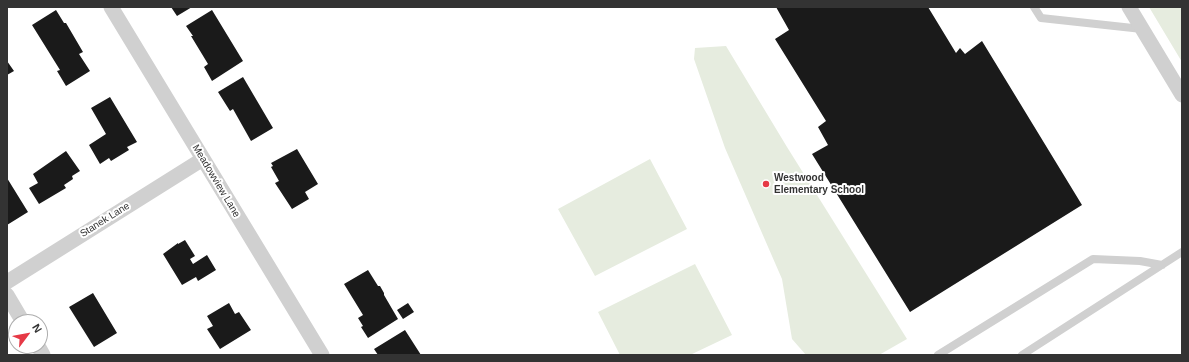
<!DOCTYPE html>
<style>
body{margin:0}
#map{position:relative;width:1189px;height:362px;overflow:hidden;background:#fff;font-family:Arial,sans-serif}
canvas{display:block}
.frame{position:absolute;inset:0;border:8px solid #333;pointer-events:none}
.north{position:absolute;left:8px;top:314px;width:40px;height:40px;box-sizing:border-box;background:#fff;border:1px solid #adadad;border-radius:50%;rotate:58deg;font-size:11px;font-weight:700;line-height:16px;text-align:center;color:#333}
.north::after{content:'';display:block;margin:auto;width:14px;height:18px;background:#e63946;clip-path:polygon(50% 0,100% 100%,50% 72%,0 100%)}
</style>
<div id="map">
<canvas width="1189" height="362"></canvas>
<div class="frame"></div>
<div class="north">N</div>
</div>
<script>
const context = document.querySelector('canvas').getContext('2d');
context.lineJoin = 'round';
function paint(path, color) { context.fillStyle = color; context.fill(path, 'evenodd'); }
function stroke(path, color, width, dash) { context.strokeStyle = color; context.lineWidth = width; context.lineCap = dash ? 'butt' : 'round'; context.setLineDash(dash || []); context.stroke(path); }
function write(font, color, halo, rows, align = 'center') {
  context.font = font + ' Arial,sans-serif'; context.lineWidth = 4; context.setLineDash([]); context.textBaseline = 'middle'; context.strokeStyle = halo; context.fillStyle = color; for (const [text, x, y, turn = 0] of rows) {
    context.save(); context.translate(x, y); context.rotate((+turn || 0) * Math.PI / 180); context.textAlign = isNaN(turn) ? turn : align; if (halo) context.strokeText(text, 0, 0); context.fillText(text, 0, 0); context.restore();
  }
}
paint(new Path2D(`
 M1149,7h33v55z
 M726,46l61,101 120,192 -28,16h-73l-14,-16 -10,-60 -57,-131 -31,-89 1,-11z
 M650,159l37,70 -92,47 -37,-67z
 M695,264l37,71 -42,20h-70l-22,-43z`), '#e6ecdf');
paint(new Path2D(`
 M171,7h21l-15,9z
 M776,7h152l28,46 4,-5 5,6 17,-13 100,164 -172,107 -98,-158 16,-9 -10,-18 8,-6 -51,-82 14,-9z
 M56,10l8,13h2l17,29 -4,2 11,17 -24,15 -9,-15 3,-1 -28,-45z
 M212,10l31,51 -31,20 -8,-14 4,-3 -17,-28h2l-7,-10z
 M7,61l7,10 -7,4z
 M243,77l30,51 -22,13 -18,-32 -3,2 -12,-19z
 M110,97l27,45 -10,5 2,3 -18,11 -2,-3 -9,6 -11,-19 17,-11 -15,-26z
 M297,149l21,35 -13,8 4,7 -17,10 -17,-26 4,-2 -8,-14 2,-1 -2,-3z
 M66,151l14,20 -8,5 1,3 -9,6 2,3 -27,16 -10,-16 9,-5 -5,-9z
 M7,178l21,34 -21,13z
 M185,240l10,16 -5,3 3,5 14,-9 9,15 -18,11 -2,-4 -14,8 -19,-31 15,-11v1z
 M368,270l10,16h2l4,7v2l14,24 -30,19 -7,-11 2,-1 -5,-8 5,-3 -19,-31z
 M93,293l24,40 -23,14 -25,-40z
 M229,303l6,11 4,-2 12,18 -31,19 -13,-20 6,-3 -6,-10z
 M408,303l6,9 -11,7 -6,-9z
 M405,330l16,25h-43l-4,-6z`), '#1a1a1a');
stroke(new Path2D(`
 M1034,7l7,11 101,11
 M938,355l155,-96 47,2 22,4
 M1022,355l160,-103`), '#d0d0d0', 8);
stroke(new Path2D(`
 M111,7l211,348
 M1129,7l53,88
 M7,282l196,-123
 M7,295l16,27
 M38,346l5,9`), '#d0d0d0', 15);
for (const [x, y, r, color] of [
 [766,184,4,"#e63946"]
]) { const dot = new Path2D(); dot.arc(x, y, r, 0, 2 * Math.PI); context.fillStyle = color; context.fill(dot); stroke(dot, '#fff', 1.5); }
write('bold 10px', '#333', '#fff', [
 ["Westwood",774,178],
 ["Elementary School",774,190]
], 'left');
write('10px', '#333', '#fff', [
 ["Meadowview Lane",216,181,59],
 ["Stanek Lane",105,220,-32]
]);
</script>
